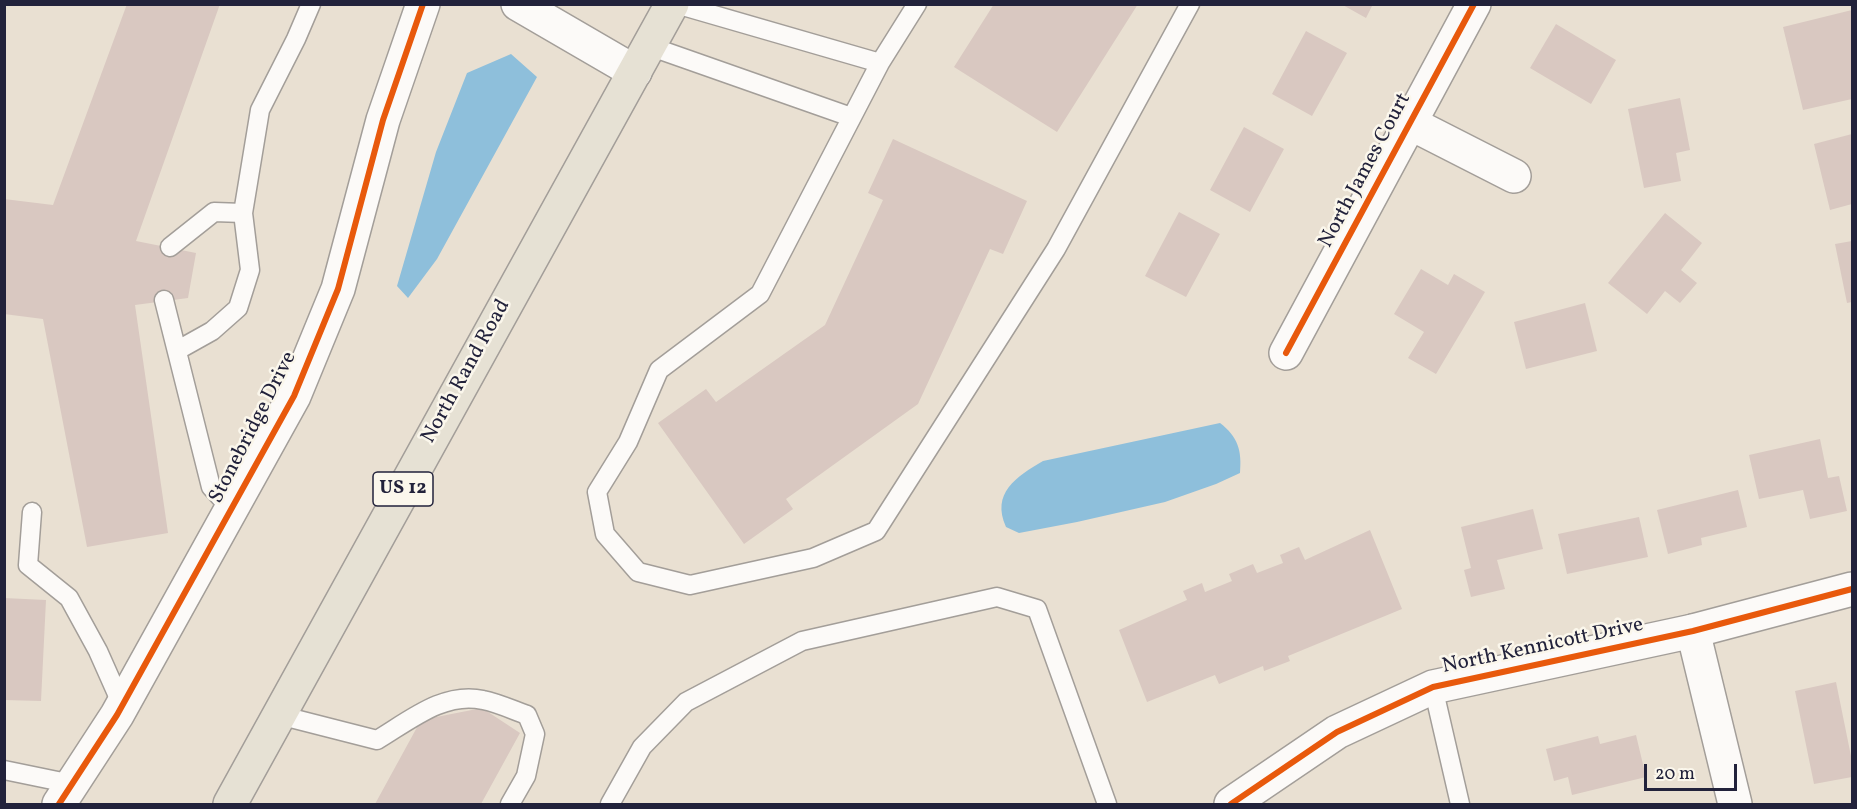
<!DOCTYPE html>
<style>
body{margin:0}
#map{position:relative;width:1857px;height:809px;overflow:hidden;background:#e9e0d2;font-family:Vollkorn,serif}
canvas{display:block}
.frame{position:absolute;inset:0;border:6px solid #22223b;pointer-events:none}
.scale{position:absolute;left:1644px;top:764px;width:93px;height:27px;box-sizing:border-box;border:3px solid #22223b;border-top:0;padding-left:8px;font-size:18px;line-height:21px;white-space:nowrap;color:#22223b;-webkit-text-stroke:4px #fbf7ec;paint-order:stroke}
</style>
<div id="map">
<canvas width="1857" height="809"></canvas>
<div class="frame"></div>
<div class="scale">20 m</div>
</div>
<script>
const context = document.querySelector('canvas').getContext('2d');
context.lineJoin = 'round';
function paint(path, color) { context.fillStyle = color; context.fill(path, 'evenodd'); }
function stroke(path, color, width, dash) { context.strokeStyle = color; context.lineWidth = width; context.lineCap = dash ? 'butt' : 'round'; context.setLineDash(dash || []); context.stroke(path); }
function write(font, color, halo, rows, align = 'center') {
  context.font = font + ' Vollkorn,serif'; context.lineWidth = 5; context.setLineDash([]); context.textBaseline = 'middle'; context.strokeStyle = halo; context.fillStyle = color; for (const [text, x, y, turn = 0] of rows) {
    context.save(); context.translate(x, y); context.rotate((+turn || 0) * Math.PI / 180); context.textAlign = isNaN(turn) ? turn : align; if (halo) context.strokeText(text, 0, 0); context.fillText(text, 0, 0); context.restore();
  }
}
paint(new Path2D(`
 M511,54l26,23 -100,182 -29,39 -11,-12 39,-134 31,-79z
 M1220,423c18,14 22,27 20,50l-24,11 -51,18 -88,20 -58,11 -13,-6c-15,-34 10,-50 37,-66z`), '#8ebfdb');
paint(new Path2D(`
 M127,4h93l-84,237 60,12 -8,45 -53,7 33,228 -81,14 -44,-228 -39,-5v-115l49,6z
 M994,4h144l-81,128 -103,-65z
 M1341,4h32l-7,14z
 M1852,10v89l-49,11 -20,-83z
 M1556,24l60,36 -25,44 -61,-36z
 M1306,31l41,22 -35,63 -40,-22z
 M1680,98l10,52 -14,3 5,28 -37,7 -16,-79z
 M1244,127l40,22 -34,63 -40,-22z
 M1852,134v70l-22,6 -16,-66z
 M893,139l134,62 -24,53 -13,-5 -72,155 -132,95 7,10 -49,35 -86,-121 48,-34 10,13 109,-77 58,-125 -15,-7z
 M1179,212l41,22 -34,63 -41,-21z
 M1665,213l37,30 -21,27 16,13 -17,20 -15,-12 -18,23 -39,-31z
 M1852,241v61l-5,1 -12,-59z
 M1421,269l27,16 6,-11 31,18 -49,82 -28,-16 16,-26 -30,-18z
 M1585,303l12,48 -71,18 -12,-47z
 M1820,439l8,39 11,-2 8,35 -37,8 -7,-29 -44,9 -10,-44z
 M1738,490l9,37 -46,11 1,7 -34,9 -11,-44z
 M1533,509l10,40 -46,11 8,29 -34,8 -7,-27 7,-2 -10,-41z
 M1639,517l9,40 -81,17 -9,-40z
 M1370,530l32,79 -114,47 2,5 -26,10 -1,-5 -44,18 -4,-9 -68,27 -28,-72 68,-30 -4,-9 19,-8 3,9 27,-11 -3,-7 24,-10 4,9 26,-10 -3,-8 19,-8 6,13z
 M4,598l42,2 -5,101 -37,-1z
 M1836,682l16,79v16l-38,7 -19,-93z
 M482,708l38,25 -39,71h-106l46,-84z
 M1636,735l10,42 -74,18 -4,-18 -14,4 -8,-32 52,-13 2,8z`), '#d9c8c1');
const service = new Path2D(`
 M676,4l204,59
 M917,4l-37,59 -120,231 -101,76 -31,72 -31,50 8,42 33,38 52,13 123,-27 63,-27 180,-282 134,-245
 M649,46l202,71
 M170,247l44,-35 29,1 17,-103 36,-71 15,-35
 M164,300l47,187 20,22
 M178,350l34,-19 26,-23 12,-38 -7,-57
 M32,512l-4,53 41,33 29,53 24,54
 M1433,687l27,117
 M279,715l98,25c32,-19 67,-49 106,-40 15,3 30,10 44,15l8,19 -9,42 -16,28
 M4,770l68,14
 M610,804l32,-57 44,-45 116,-61 195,-44 40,12 70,195`);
const minor = new Path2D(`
 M518,4l117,68
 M1410,123l104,53
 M1286,353l188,-349
 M1693,631l42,173
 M59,804l58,-89 177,-319 44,-107 45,-169 40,-116`);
const tertiary = new Path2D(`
 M1231,804l106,-72 96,-45 260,-56 159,-42`);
const primary = new Path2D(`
 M230,804l442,-800`);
stroke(service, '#a39e99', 21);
stroke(minor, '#a39e99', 36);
stroke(tertiary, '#a39e99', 36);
stroke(primary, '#a39e99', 36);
stroke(service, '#fcfaf8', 18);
stroke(minor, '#fcfaf8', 33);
stroke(tertiary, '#fcfaf8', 33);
stroke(primary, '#e6e1d4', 33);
stroke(new Path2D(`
 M1286,353l188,-349
 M59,804l58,-89 177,-319 44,-107 45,-169 40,-116
 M1231,804l106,-72 96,-45 260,-56 159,-42`), '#e8590c', 6);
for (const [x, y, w] of [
 [403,489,60]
]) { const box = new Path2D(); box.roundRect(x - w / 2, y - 17, w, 34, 4.5); context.fillStyle = '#fbf7ec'; context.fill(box); stroke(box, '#22223b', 1.5); }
write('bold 20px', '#22223b', null, [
 ["US 12",403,489]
]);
write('21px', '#22223b', '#fbf7ec', [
 ["North James Court",1366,171,-62],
 ["North Rand Road",467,372,-61],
 ["Stonebridge Drive",254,428,-63],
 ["North Kennicott Drive",1543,647,-12]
]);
</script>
